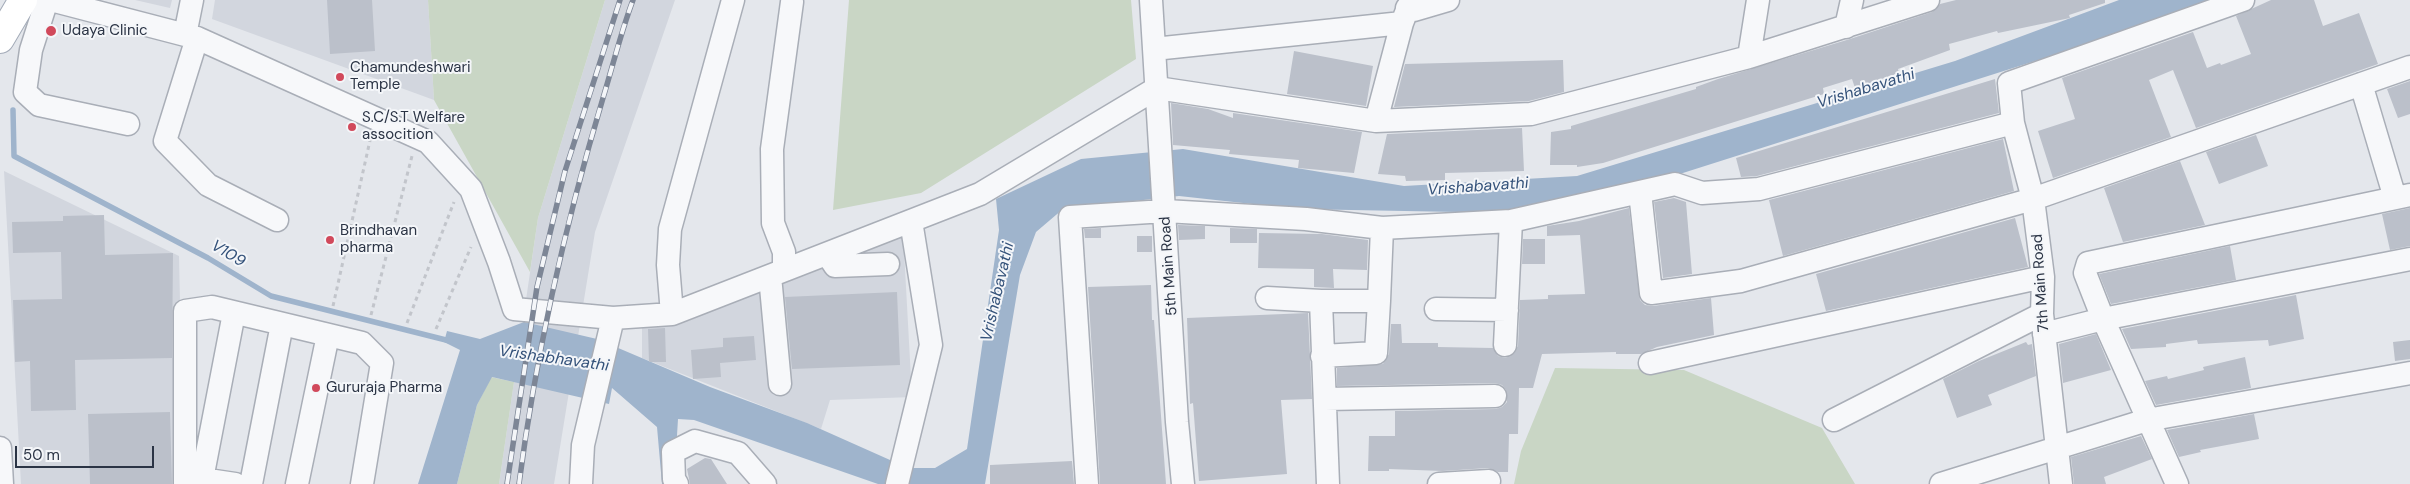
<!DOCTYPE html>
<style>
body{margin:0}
#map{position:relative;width:2410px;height:484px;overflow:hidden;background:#e4e7ec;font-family:"DM Sans",sans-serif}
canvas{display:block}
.scale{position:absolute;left:15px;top:446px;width:139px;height:22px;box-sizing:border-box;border:2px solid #2b3445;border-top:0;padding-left:6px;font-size:15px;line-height:18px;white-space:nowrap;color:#2b3445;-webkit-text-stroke:4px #f4f6f9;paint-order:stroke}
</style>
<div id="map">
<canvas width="2410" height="484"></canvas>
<div class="scale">50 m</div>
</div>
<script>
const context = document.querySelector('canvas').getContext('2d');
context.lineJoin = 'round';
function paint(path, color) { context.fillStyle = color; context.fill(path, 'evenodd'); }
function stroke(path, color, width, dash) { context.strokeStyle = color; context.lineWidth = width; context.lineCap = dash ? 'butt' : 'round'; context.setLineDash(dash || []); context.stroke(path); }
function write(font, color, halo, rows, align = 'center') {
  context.font = font + ' "DM Sans",sans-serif'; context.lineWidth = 4; context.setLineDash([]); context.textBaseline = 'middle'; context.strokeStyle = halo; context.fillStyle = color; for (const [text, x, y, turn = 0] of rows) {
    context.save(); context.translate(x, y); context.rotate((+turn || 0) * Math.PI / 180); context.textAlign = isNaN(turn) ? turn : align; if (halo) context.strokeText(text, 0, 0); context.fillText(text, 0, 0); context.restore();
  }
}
paint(new Path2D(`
 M135,0h37l-2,8z
 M215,0h213l6,100 -222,-81z
 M605,0h70l-80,232 -41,252h-55l39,-266z
 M4,171l175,85 5,228h-163z
 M903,232l9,165 -82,3 -9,29 -179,-71v-34l46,-3z`), '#d2d6de');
paint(new Path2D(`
 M428,0h177l-67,218 -8,54 -96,-172z
 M849,0h282l5,59 -215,134 -88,17z
 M1555,368l129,2 138,58 33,56h-341l7,-33z
 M491,377l23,5 -15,102h-42l20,-79z`), '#c9d6c5');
paint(new Path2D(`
 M2119,0h108l-563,179 -153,34 -213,-4 -119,-13 -116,13 -27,23 -16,43 -35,209h-107l-184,-64 -16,-1 -4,65h-12l-5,-57 -45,-39 -3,16 -117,-27 -15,28 -20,79h-39l42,-134 -16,-8 3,-11 33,8 44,-17 73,17 113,48 97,36 101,45h27l32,-19 32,-219 -3,-31 85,-40 102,-10 221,37 173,-10 378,-115z`), '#9fb4cc');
stroke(new Path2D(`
 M13,110l1,46 194,102 63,38 179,45`), '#9fb4cc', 5.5);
paint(new Path2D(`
 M327,0h45l3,51 -45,3z
 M1956,0h149v3l-36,12 1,3 -72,15 -1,-2 -48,13 1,6 -52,19 1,4 -44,15 -3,-9 -29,9 1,6 -221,69 -26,4v-2h-27l1,-33 20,-3v-3l125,-37v-2l22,-8 132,-40 82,-27 8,-8z
 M2271,0h43l9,26 36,-13 19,51 -182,64 -23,-58 -24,10 22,57 -118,41 -15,-47 37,-12 -13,-41 131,-46 14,36 13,-5 1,2 30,-11 -15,-38z
 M1294,51l79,15 -7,40 -79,-12z
 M1563,60l1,32 -35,9 -135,6 11,-43z
 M1995,79l4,34 -242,63 -16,1 -5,-19z
 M2410,81v33l-12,4 -11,-29z
 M1171,103l37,6 25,9v-5l129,19 -8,41 -56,-5 1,-8 -70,-6 1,-4 -57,-5z
 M1522,128l2,43 -79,2v7l-39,1 -1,-5 -27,-2 9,-40z
 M2256,135l12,31 -49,18 -13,-32z
 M2003,139l11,52 -231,65 -14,-56z
 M2180,161l25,64 -82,17 -19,-54z
 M1674,198l12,4 6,72 -29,4 -9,-76z
 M1629,208l11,92 5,5 8,1 58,-8 3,37 -57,12 -16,7h-25v-2l-74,2 -9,34h-14l-1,46h-9l-1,38h-10l-10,-4 -45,3 -54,-2v2h-21l1,-35h26v-25l101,-2 6,-2 5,-5 -1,-12 -4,-5 -7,-2 -158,3v-18l46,-4 6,-10 2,-30h10l1,19h36v4l55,1 5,8 7,2 6,-2 7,-10 2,-46 28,-1v-4l37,-1 -5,-59 -33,1v-10l32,-5z
 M2410,208v38l-20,4 -8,-36z
 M104,215l1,40 68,-2 -1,105 -97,2 1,50 -45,1 -1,-50 -15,1 -2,-62 49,-1 -1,-47 -48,1 -1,-31 51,-1v-5z
 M2015,218l13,49 -202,44 -10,-37z
 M1178,225l27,1v13l-26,1z
 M1101,228v10h-16l-1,-9z
 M1230,228l27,1v14h-27z
 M1259,233l63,1 46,6 -1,30 -34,-1 1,19 -20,-1v-18l-56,-1z
 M1137,236h15v16h-15z
 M1523,239h22v25h-23z
 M2230,246l6,34 -125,24 -12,-30z
 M1151,285l1,35h2l12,164h-66l-12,-197z
 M897,292l3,73 -108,4 -7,-72z
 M2296,295l8,44 -35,7 -1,-6 -70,4 -1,-4 -31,4v3l-35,2 -9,-20z
 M1308,313l4,86 -31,1 6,74 -88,7 -6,-78 -3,1 -3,-86z
 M665,328l1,34h-17l-1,-33z
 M2096,334l15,36 -48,13 -4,-39z
 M754,336l2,24 -36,3 1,14 -28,2 -2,-29 32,-3v-9z
 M2410,340v19l-15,2 -2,-19z
 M2026,342l2,3 4,-1 4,32 -48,19 4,10 -35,13 -14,-39 36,-18z
 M2245,357l6,31 -95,17 -11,-24 22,-5 1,3 36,-9 -1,-3z
 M170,412l2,72h-82l-2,-70z
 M2254,414l5,25 -59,11 1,2 -22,5 -12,-27z
 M2141,436l11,23 -48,18 2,7h-32l-3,-27z
 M705,458l6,1 16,25h-37l-3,-15z
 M1072,461l2,23h-84v-19z`), '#bbc0ca');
const minor = new Path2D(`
 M47,0l-16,50 -6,42 14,13 89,19
 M51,0l146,38 231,104 43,47 28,73 15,47 99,9 59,-4 308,-120 177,-106 219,33 155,-7 218,-57 179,-57
 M1151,0l26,422 6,62
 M1407,8l7,2 34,-10
 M1846,27l6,-27
 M185,35l7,-35
 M197,38l-32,103 43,44 69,35
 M1154,49l248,-26
 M1749,57l9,-57
 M2361,84l34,114
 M1376,121l26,-98 9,-23
 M1640,192l11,101 90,-12 292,-82 377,-132
 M827,254l8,12 53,-2
 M784,270v-18l-11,-29 -1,-74 20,-147
 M770,276l10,108
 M1267,298l54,3h58l3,-73
 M1321,301l7,183
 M1436,309l71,1
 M672,314l-4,-49 2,-36 63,-229
 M2044,334l59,-15 307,-60
 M1505,345l6,-124
 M1322,356l54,-3 3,-52
 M1650,363l393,-86
 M1325,399l170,-3
 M1834,420l208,-106
 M0,448l2,36
 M188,477l47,7
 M202,479l32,-166
 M185,484v-173l27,-4 150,36 20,20 -20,121
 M251,484l31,-160
 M297,484l31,-149
 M581,484l2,-39 30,-127
 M677,484l-3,-5 -1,-27 22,-11 43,12 27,31
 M897,484l34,-139 -20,-124
 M1087,484l-17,-267 95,-6 141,8 76,9 129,-7 164,-37 27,9 57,-4 254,-66
 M1439,484l50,-3
 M1941,484l206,-64 263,-47
 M2061,484l-19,-170 1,-37 -10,-78 -20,-76 -4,-40 234,-83
 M2177,484l-74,-165 -18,-46 3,-10 322,-68`);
const major = new Path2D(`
 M0,39l23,-39`);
stroke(minor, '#a9aeb7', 25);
stroke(major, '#a3abb8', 30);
stroke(new Path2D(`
 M333,306l38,-170
 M371,315l41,-159
 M407,323l47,-121
 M436,329l35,-82`), '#c2c5cb', 3, [4, 4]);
stroke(minor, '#f7f8fa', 22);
stroke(major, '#fff', 28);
const rail = new Path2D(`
 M507,484l30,-197 28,-116 55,-171
 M519,484c17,-131 46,-259 84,-386 10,-33 18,-66 30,-98`);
stroke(rail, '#7d8696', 5.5);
stroke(rail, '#f4f6f9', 4, [11]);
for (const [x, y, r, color] of [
 [51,31,6,"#d1495b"],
 [340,77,5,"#d1495b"],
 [352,127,5,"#d1495b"],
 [330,240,5,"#d1495b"],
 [316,388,5,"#d1495b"]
]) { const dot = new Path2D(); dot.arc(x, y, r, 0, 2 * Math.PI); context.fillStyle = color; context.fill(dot); stroke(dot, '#f4f6f9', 2); }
write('15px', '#2b3445', '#f4f6f9', [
 ["Udaya Clinic",62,31],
 ["Chamundeshwari",350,68],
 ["Temple",350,85],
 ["S.C/S.T Welfare",362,118],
 ["assocition",362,135],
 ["Brindhavan",340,231],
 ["pharma",340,248],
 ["Gururaja Pharma",326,388]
], 'left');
write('15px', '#2b3445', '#f4f6f9', [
 ["5th Main Road",1169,266,-94],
 ["7th Main Road",2041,283,-94]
]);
write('italic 16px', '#34527a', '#f4f6f9', [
 ["Vrishabavathi",1866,89,-17],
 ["Vrishabavathi",1478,187,-4],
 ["V109",228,254,31],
 ["Vrishabavathi",998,292,-77],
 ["Vrishabhavathi",554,359,8]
]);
</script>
